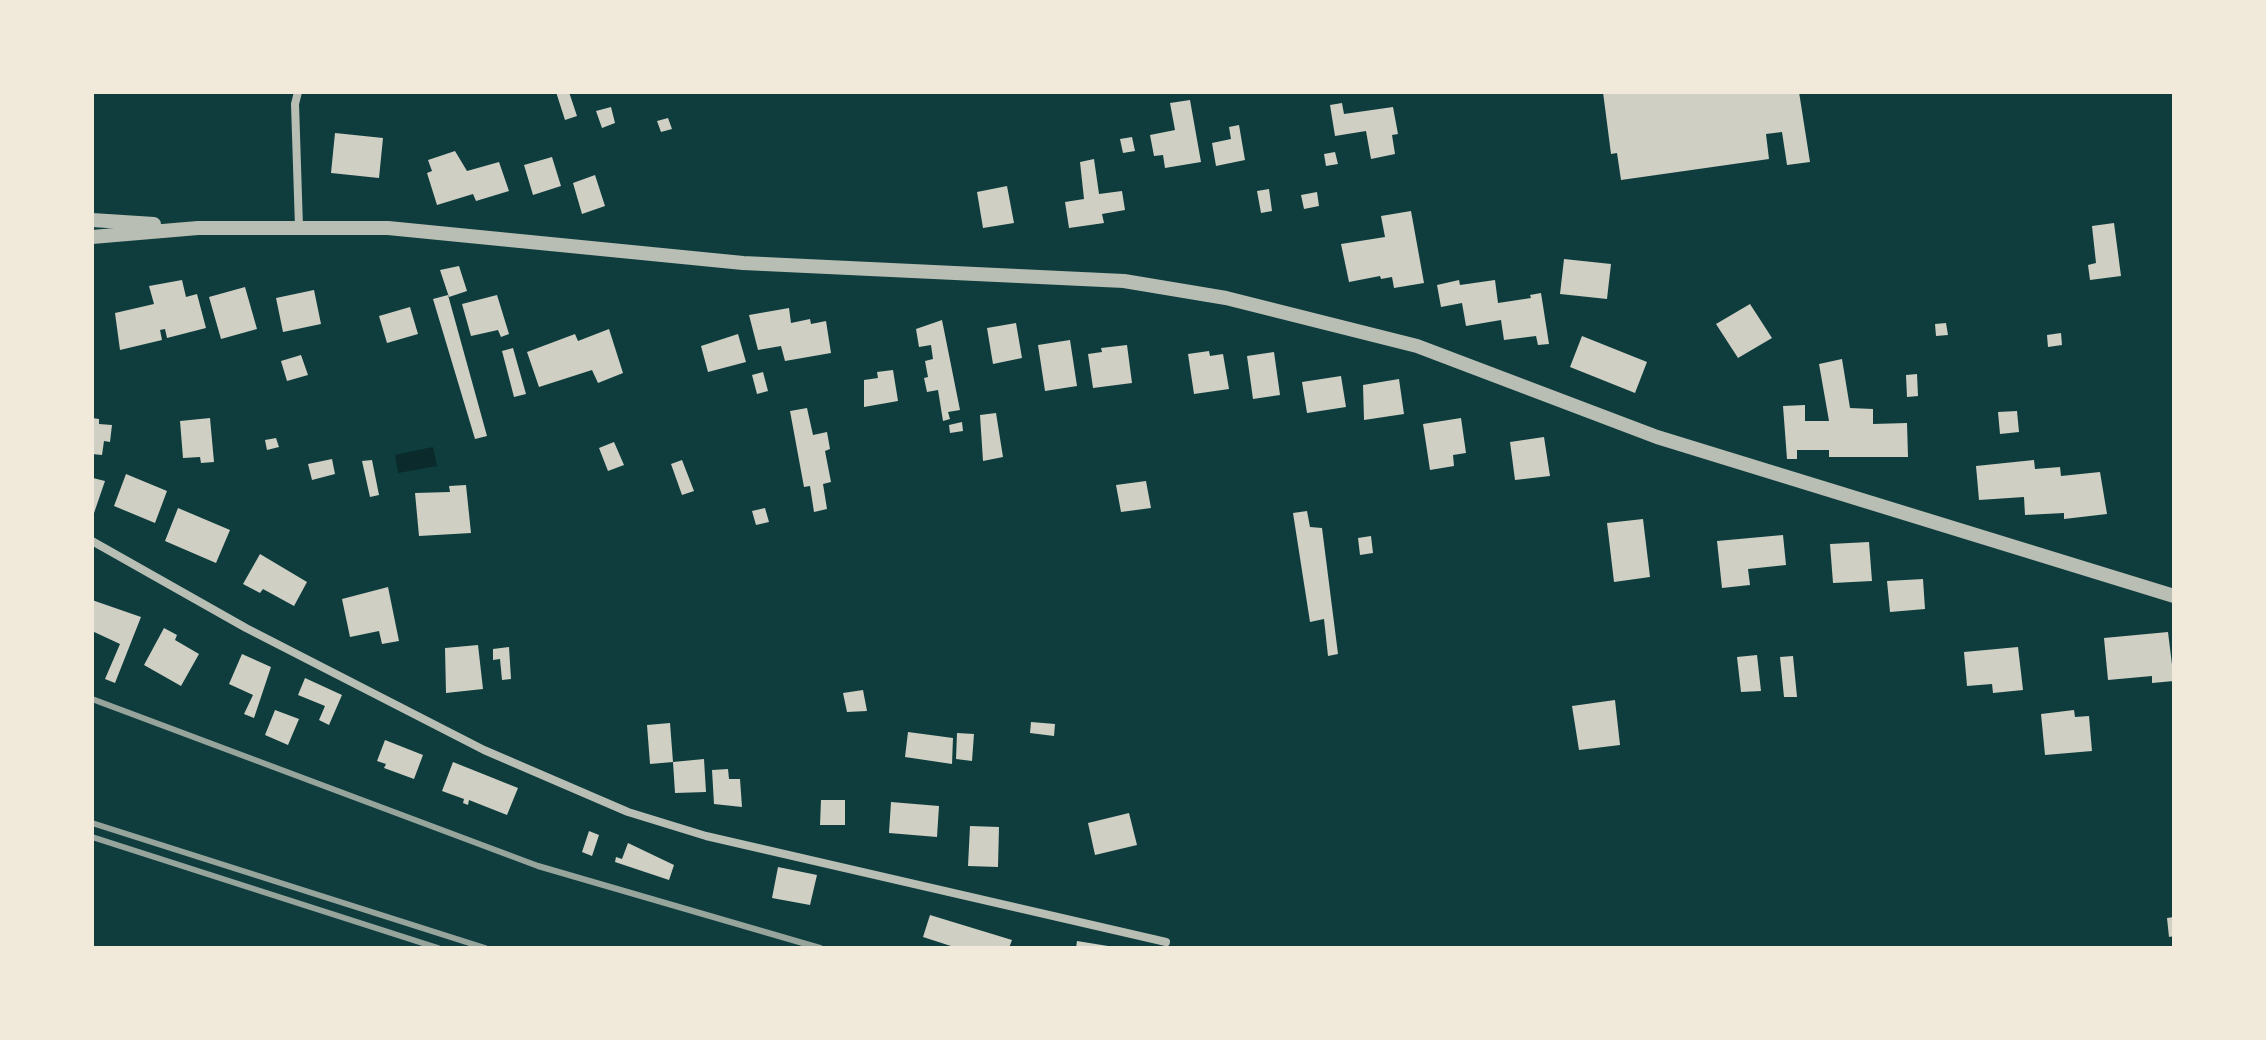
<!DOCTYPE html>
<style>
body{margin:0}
#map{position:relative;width:2266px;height:1040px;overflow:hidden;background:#0f3d3e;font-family:"Fira Sans",sans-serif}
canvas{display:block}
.frame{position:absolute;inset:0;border:94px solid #f1e9da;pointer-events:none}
</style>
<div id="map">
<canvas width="2266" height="1040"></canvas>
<div class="frame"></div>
</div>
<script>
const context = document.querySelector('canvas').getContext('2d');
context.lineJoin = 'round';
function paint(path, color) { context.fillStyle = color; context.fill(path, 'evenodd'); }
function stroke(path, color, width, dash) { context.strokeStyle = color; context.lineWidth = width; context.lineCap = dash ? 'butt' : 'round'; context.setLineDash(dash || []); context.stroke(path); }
paint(new Path2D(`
 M433,447l4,19 -39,7 -3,-18z`), '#0a2a2b');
paint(new Path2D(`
 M556,92h13l8,24 -12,4z
 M1603,92h196l11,70 -23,3 -5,-33 -16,2 3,25 -148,21 -4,-27 -6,1z
 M1190,100l11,62 -36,6 -2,-13 -9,1 -4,-21 25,-5 -5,-27z
 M1342,103l2,11 49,-7 5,27 -6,1 3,19 -24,5 -5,-28 -31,5 -5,-31z
 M611,107l4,16 -13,5 -6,-17z
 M668,118l4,11 -11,3 -4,-11z
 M1239,125l6,35 -29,6 -4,-23 19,-4 -2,-12z
 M335,133l48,5 -4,40 -48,-5z
 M1132,137l3,14 -12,2 -3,-14z
 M455,151l12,20 32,-9 10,29 -33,10 -3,-7 -36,11 -10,-32 5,-2 -4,-11z
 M1335,152l3,12 -12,2 -2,-12z
 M552,157l9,29 -28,9 -9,-30z
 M1094,159l5,35 23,-3 3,19 -23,4 2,9 -35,5 -4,-26 19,-3 -4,-37z
 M595,175l10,31 -23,8 -9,-31z
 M1007,186l7,37 -31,5 -6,-36z
 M1269,189l3,22 -11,2 -4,-22z
 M1317,192l2,14 -15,3 -3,-14z
 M1411,211l13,72 -30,5 -2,-11 -11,2 -1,-3 -31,6 -8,-38 44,-7 -4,-21z
 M2114,223l7,53 -31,4 -2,-15 8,-2 -4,-37z
 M1564,259l47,5 -4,35 -47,-5z
 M459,266l8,25 -18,6 -9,-27z
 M182,280l4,17 11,-3 9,34 -39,10 -2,-9 -5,1 2,10 -42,10 -5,-37 39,-9 -5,-18z
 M1459,280l1,5 35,-5 3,23 33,-5 -1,-3 11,-2 8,51 -11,1 -2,-9 -32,4 -3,-20 -35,6 -4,-23 -21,4 -4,-22z
 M245,287l12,42 -36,10 -12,-42z
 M314,290l7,34 -38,8 -7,-34z
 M448,295l39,141 -12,3 -42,-140z
 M497,295l12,39 -8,3 -3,-7 -27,6 -9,-32z
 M1750,304l22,34 -34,20 -22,-34z
 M410,307l8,27 -31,9 -8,-27z
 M789,308l2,15 19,-4 1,5 15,-3 5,32 -46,8 -4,-15 -23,4 -9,-35z
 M942,320l18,90 -12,2 2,7 -7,2 -5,-31 -11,2 -3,-14 4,-1 -3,-16 8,-2 -2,-14 -12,2 -3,-18z
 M1016,323l6,35 -29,6 -6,-36z
 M1946,323l2,12 -12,1 -1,-12z
 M609,329l14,44 -25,10 -6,-13 -53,17 -12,-35 48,-18 3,7z
 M2061,333l1,12 -14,2 -1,-12z
 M738,334l8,28 -38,10 -7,-26z
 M1582,336l65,26 -12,31 -65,-26z
 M1070,340l7,46 -32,5 -7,-46z
 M1127,345l5,38 -39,5 -5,-34 14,-2 -1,-4z
 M513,348l13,46 -12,3 -12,-46z
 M1209,351l1,5 13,-2 6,35 -35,5 -6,-40z
 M1274,352l6,43 -27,4 -6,-43z
 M301,355l7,20 -21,6 -6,-20z
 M1842,359l8,49 23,1v15l34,-1 1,34h-79v-7h-32v9h-10l-4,-53 22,-1v16h24l-10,-57z
 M893,370l5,31 -34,6v-27l14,-2 -1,-6z
 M763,372l5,19 -11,3 -5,-19z
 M1917,374l1,22 -11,1 -1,-22z
 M1341,376l5,31 -39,6 -5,-31z
 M1399,379l5,35 -40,6 -1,-35z
 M807,408l6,27 14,-3 3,17 -5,2 6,31 -8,2 4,25 -13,3 -4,-26 -6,1 -14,-76z
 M2017,411l2,21 -19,2 -2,-22z
 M996,413l7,44 -20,4 -3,-46z
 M92,418l7,1v5l13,1 -2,17 -6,-1 -2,14 -10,-1z
 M210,418l4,44 -13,1 -1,-6 -17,1 -3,-37z
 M1461,418l5,35 -13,2 1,11 -24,4 -7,-46z
 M962,422l1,9 -13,2 -1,-8z
 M1544,437l6,39 -35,4 -5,-38z
 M276,438l3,9 -12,3 -2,-10z
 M614,442l10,23 -16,6 -9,-23z
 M332,459l3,15 -23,6 -4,-16z
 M372,460l7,35 -9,2 -8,-36z
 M682,460l12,31 -12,4 -11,-31z
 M2034,460l1,9 25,-2 1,9 39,-4 7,42 -43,5v-6l-39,2 -1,-18 -45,3 -3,-34z
 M126,474l41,17 -12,32 -41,-17z
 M93,478l12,3 -12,35h-1z
 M1146,481l5,27 -30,4 -5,-27z
 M466,485l5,48 -52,3 -4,-43 35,-1 -1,-6z
 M178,508l52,22 -14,33 -51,-22z
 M765,508l4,14 -13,3 -4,-14z
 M1307,511l3,16 12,1 16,126 -10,2 -4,-37 -14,3 -17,-109z
 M1643,519l7,58 -36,5 -7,-59z
 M1783,535l3,30 -38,4 2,16 -28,3 -5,-47z
 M1371,536l2,17 -13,2 -2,-17z
 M1869,542l3,39 -39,2 -3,-39z
 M260,554l47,28 -13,24 -31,-17 -3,4 -17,-9z
 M1923,579l2,30 -35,3 -3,-31z
 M388,587l11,54 -17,3 -3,-13 -29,6 -8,-38z
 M92,600l49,17 -26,66 -10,-4 15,-35 -28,-13z
 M164,628l13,7 -2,5 24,14 -18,32 -37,-21z
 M2168,632l6,49 -22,2v-7l-44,4 -4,-42z
 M478,645l5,44 -37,4 -1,-45z
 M509,647l2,32 -9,1 -2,-21 -7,1v-11z
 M2018,647l5,43 -30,3 -1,-9 -25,2 -3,-34z
 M242,654l29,13 -17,51 -10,-4 9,-19 -24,-11z
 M1757,655l4,36 -20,1 -4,-35z
 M1793,656l4,41h-13l-4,-40z
 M305,678l37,17 -13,30 -10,-5 6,-14 -27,-11z
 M863,690l4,21 -20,1 -4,-19z
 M1615,700l5,45 -41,5 -7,-44z
 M275,710l24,9 -11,26 -23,-10z
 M2074,710l1,7 14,-1 3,35 -47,4 -4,-41z
 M1031,722l24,2 -1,12 -24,-3z
 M670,723l3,39 -23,2 -3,-39z
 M908,732l45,6 -1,26 -47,-7z
 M957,733l17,1 -2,27 -16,-2z
 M385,740l38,15 -9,24 -30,-11 2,-4 -9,-3z
 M704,759l2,33 -31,1 -2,-31z
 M453,762l65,26 -11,27 -38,-15 -1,5 -5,-2 1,-4 -22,-8z
 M728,769l1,10h11l2,28 -28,-3 -2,-34z
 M821,800h24v25h-25z
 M891,802l48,4 -2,31 -48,-4z
 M1129,813l8,32 -42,10 -7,-32z
 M970,826l29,1 -1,40 -30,-1z
 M589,831l10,4 -7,21 -10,-4z
 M628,843l46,22 -5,15 -54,-18 1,-5 6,2z
 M778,867l39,8 -7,30 -38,-7z
 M930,915l82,25 -3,8h-52l-34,-11z
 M2174,917v19l-5,1 -2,-19z
 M1077,941l31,5v2h-32z`), '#cfcfc3');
stroke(new Path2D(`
 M298,92l-3,12 4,123
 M92,541l154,87 238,122 144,62 78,24 460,106`), '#b8beb3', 8);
stroke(new Path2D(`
 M92,220l62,4
 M92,237l106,-9h190l355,35 381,18 102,17 191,48 240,91 517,159`), '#b8beb3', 14);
stroke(new Path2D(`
 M92,699l446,167 282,82
 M92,823l393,125
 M92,837l346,111`), '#97a49c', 6);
</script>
